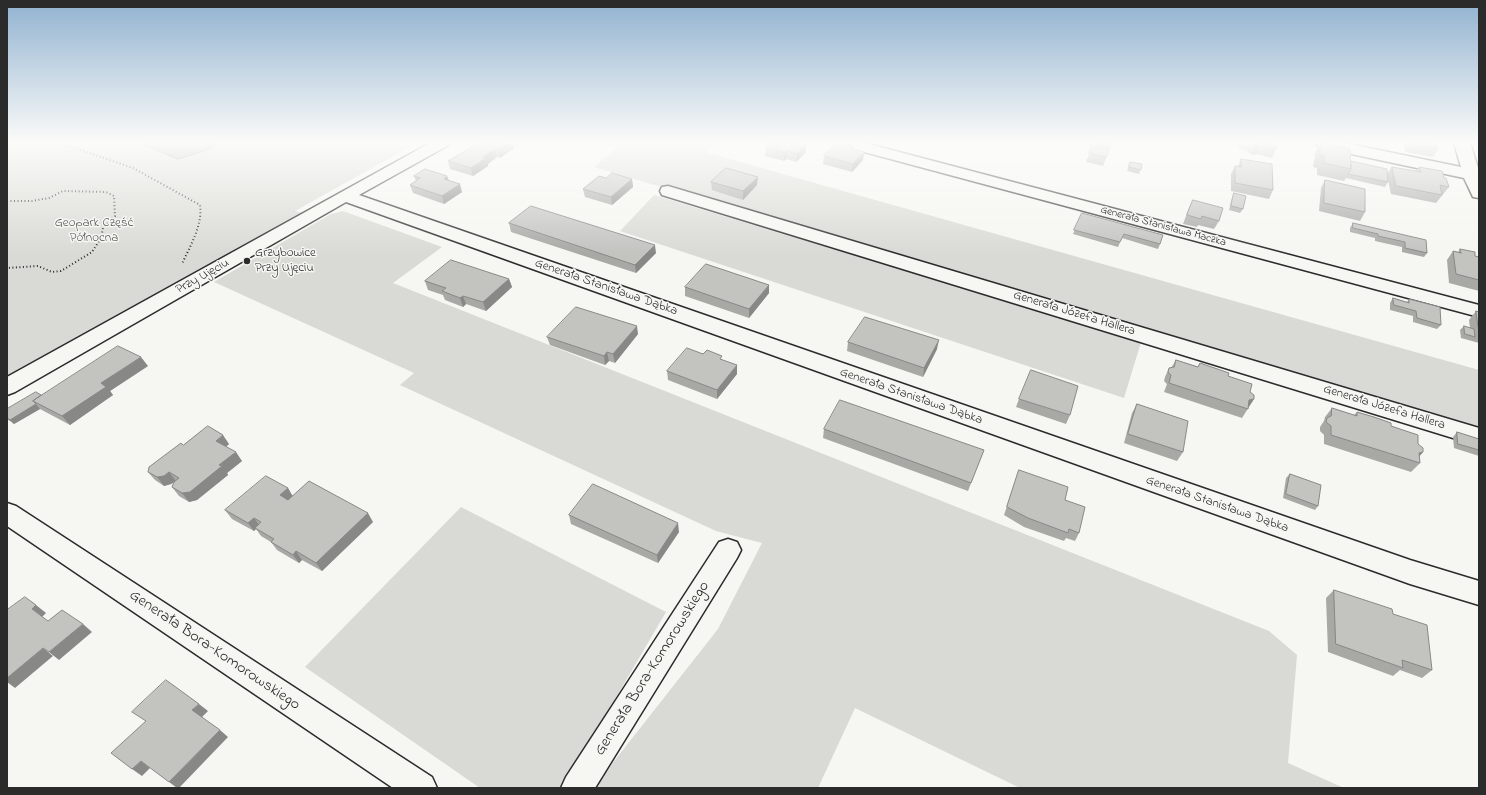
<!DOCTYPE html>
<meta charset="utf-8">
<style>
body{margin:0}
#map{position:relative;width:1486px;height:795px;overflow:hidden;background:#f6f6f2;font-family:"Indie Flower",sans-serif}
canvas{display:block}
.frame{position:absolute;inset:0;border:8px solid #2b2b2b;pointer-events:none}
</style>
<div id="map">
<canvas width="1486" height="795"></canvas>
<div class="frame"></div>
</div>
<script>
const context = document.querySelector('canvas').getContext('2d');
context.lineJoin = 'round';
function paint(path, color) { context.fillStyle = color; context.fill(path, 'evenodd'); }
function stroke(path, color, width, dash) { context.strokeStyle = color; context.lineWidth = width; context.lineCap = dash ? 'butt' : 'round'; context.setLineDash(dash || []); context.stroke(path); }
function write(font, color, halo, rows, align = 'center') {
  context.font = font + ' "Indie Flower",sans-serif'; context.lineWidth = 3; context.setLineDash([]); context.textBaseline = 'middle'; context.strokeStyle = halo; context.fillStyle = color; for (const [text, x, y, turn = 0] of rows) {
    context.save(); context.translate(x, y); context.rotate((+turn || 0) * Math.PI / 180); context.textAlign = isNaN(turn) ? turn : align; if (halo) context.strokeText(text, 0, 0); context.fillText(text, 0, 0); context.restore();
  }
}
paint(new Path2D(`
 M7,143h410l-122,68 17,4 -305,164z
 M623,143h92l-10,9 774,218v61l-885,-264z
 M654,195l487,147 -17,56 -504,-167z
 M343,211l99,36 -49,36 876,348 28,24 -9,108 56,25h-324l-165,-80 -37,80h-225l125,-159 44,-86 -46,-12 -316,-146 14,-12 -200,-91 117,-68z
 M461,507l205,105 -103,176h-83l-175,-121z`), '#d9d9d5');
const water = new Path2D(`
 M141,143h78l-12,7 -29,9z`);
paint(water, '#aeaeab');
stroke(water, '#7a7a78', 1);
const minor = new Path2D(`
 M430,143h20l-3,3 -88,49 1051,365 69,21v24l-69,-21 -1064,-382 -331,190 -8,3v-18z
 M839,143h26l614,162v12l-637,-171z
 M1315,143h30l116,24 -7,-24h16l9,28v27l-6,-1 -9,-19 -141,-30 -5,-2z
 M668,186l811,242v18l-817,-251 -2,-4 2,-4z
 M7,503l9,3 416,271 5,11h-44l-386,-262z
 M728,539l9,3 4,8 -4,8 -142,230h-34l5,-11 153,-235z`);
stroke(minor, '#2b2b2b', 3);
stroke(new Path2D(`
 M60,143l73,25 67,37c3,20 -10,41 -18,59
 M7,201h25l17,-3 14,-7 43,1 8,4 1,20 -12,12 -2,10 -9,14 -31,19 -9,1 -14,-6 -31,2`), '#2b2b2b', 2, [1, 2.5]);
paint(minor, '#f6f6f2');
paint(new Path2D(`
 M475,143h38l1,5 -14,10 -3,-1 -9,7v2l-15,10 -23,-7 -2,-8 27,-16z
 M1085,143h28l-4,8 -6,15 -17,-4 6,-16 -7,-1z
 M1239,143h38l-1,6 -4,9 -16,-4 -4,1 -7,-5 -7,-2z
 M1320,143l31,18 36,13 5,-7 24,4 3,-4 25,11 5,9 -13,16 -45,-9 -3,-14v2l-3,5 -39,-9 -2,3 -27,-6v-7l-4,-1 1,-7 1,-3 -1,-2z
 M1403,143h33l2,6 -5,8 -28,-5z
 M843,146h10v3l11,3 -1,8 -11,12 -29,-8 1,-8z
 M766,148l40,4 -10,10 -10,-3 -2,2 -19,-5z
 M1241,159l32,31 -4,9 -38,-8v-17l4,-8h3z
 M1130,162l12,2 -3,10 -12,-3z
 M414,176h33l2,4 13,12 -18,12 -31,-11 -3,-8 6,-4z
 M606,178l26,1 1,8 -21,18 -27,-8 -2,-8z
 M1325,180l40,32 -5,9 -41,-10 2,-23z
 M711,182l46,3 -14,15 -31,-10z
 M1234,193l9,16 -3,4 -11,-3 3,-12z
 M1193,200l26,21 -5,8 -16,-4 -1,2 -14,-3 6,-16z
 M1082,213l78,31 -2,5 -36,-11 -4,9 -45,-13z
 M509,223l147,30 -20,20 -125,-41z
 M1353,223l73,17 1,13 -3,4 -22,-5v-5l-27,-6v-3l-25,-6v-4z
 M1460,249l15,7 4,1v34l-30,-8 -2,-23 6,-9 5,1z
 M509,279l3,8 -26,24 -20,-7 -3,3 -18,-7 -2,-5 -15,-5 -3,-9z
 M769,285v8l-20,25 -64,-22v-9z
 M1393,298l14,4 2,-3 32,26 -4,4 -24,-7v-6l-23,-6v-7z
 M1476,311l3,1v31l-18,-5 -1,-8 4,-4 6,2 -1,-8z
 M638,334l-23,29 -6,-2 -4,4 -55,-20 -3,-8z
 M848,342l89,7 -14,28 -76,-26z
 M703,354l19,6 15,14 -20,25 -49,-19 -1,-9z
 M1176,360l22,7 2,-4 28,13 22,16 4,7 -12,19 -78,-26 3,-8 -3,-3 1,-4 4,-9h2z
 M148,366l-38,25 3,4 -43,30 -30,-16 -26,15 -7,-5v-10l34,-14z
 M1019,399l51,16 -4,9 -50,-17z
 M1137,404l46,48 -6,9 -53,-18 8,-30z
 M1332,408l22,7 3,-3 34,14 27,18 5,8 -4,5 1,6 -9,9 -87,-28v-9l-4,-4v-4l4,-6 1,-4z
 M824,429l160,21 -16,41 -145,-53z
 M1457,432l22,7v17l-25,-8 -1,-11z
 M229,444l-3,3 16,14 -15,12 1,2 -31,25 -8,2 -10,-6 -7,-9 2,-5 -3,2 -7,2 -9,-6 -7,-8 35,-27z
 M1019,470l46,30 14,33 -4,8 -9,-3 -2,3 -40,-14 -20,-12z
 M1290,474l28,32 -3,4 -32,-12 3,-20z
 M288,488l4,7 81,27 -51,49 -20,-11 -3,3 -22,-13 -6,-8 -10,-6 -5,-7 -2,2 -22,-12 -7,-9z
 M569,515l110,17 -21,31 -87,-39z
 M1334,590l59,24 39,56 -10,8 -22,-8 -7,6 -65,-24 -2,-54z`), '#a8a8a5');
paint(new Path2D(`
 M508,143h5l1,5 -14,10 -2,-8z
 M806,144v8l-10,10 1,-8z
 M1256,146h4l-4,8 -4,1z
 M495,149l2,8 -9,7v2l-15,10 -2,-8 12,-11z
 M787,151l-1,8 -2,2 1,-8z
 M864,152l-1,8 -11,12 1,-8z
 M447,176l3,9 -6,-6z
 M758,177l-1,8 -14,15v-9z
 M632,179l1,8 -21,18 -1,-8z
 M460,184l2,8 -18,12 -2,-8z
 M655,245l1,8 -20,20 -1,-8z
 M509,279l3,8 -26,24 -3,-9z
 M769,285v8l-20,25v-9z
 M463,296l3,8 -3,3 -3,-9z
 M637,326l1,8 -23,29 -2,-9z
 M939,340l-2,9 -14,28 1,-9z
 M607,352l2,9 -4,4 -1,-9z
 M141,357l7,9 -38,25 3,4 -43,30 -8,-9 39,-33z
 M737,365v9l-20,25v-9z
 M1254,399l-6,9 1,-8z
 M36,404l4,5 -26,15 -4,-4z
 M223,435l6,9 -7,6 -6,-9z
 M236,452l6,9 -15,12 1,2 -31,25 -8,2 -7,-9z
 M1423,452l-8,9 4,-8z
 M169,472l7,9 -5,3 -7,2 -7,-9z
 M288,488l5,9 -7,6 -6,-8z
 M368,513l5,9 -51,49 -6,-8z
 M254,518l6,8 -5,2 1,1 -2,2 -6,-8z
 M678,523l1,9 -21,31 -1,-8z
 M296,551l6,9 -3,3 -6,-8z
 M36,605l10,8 -4,4 -10,-8z
 M83,624l9,8 -33,28 -10,-8z
 M43,648l10,8 -38,32 -8,-6v-4z
 M199,704l9,7 -7,7 -9,-8z
 M220,730l8,7 -49,51h-2l-8,-6z
 M141,761l9,7 -8,8 -10,-7z`), '#888886');
const building = new Path2D(`
 M475,143h33l-10,7 -3,-1 -12,8 3,1 -15,10 -23,-7 29,-17z
 M770,143h34l2,1 -9,10 -10,-3 -2,2 -19,-5z
 M1096,143h16l-1,4z
 M1251,143h26l-1,6 -16,-3h-4z
 M1320,143l30,5 1,21 -27,-6v-7l-4,-1v-6l2,-3z
 M1410,143h26l2,6 -28,-5z
 M835,144l8,2 3,-2 7,2 -2,2 13,4 -11,12 -29,-8z
 M1092,146l17,4 -3,7 -17,-4z
 M1241,159l31,5 1,26 -38,-7v-17l6,1z
 M1351,161l36,8 1,13 -40,-8 3,-5z
 M1130,162l12,2 -1,6 -12,-3z
 M1392,167l29,5 -2,-5 23,4 2,7h2l3,9 -9,-2 2,10 -46,-9z
 M726,168l32,9 -15,14 -32,-9z
 M425,169l22,7 -3,3 16,5 -18,12 -32,-11 10,-7 -6,-2z
 M612,173l20,6 -21,18 -28,-8 16,-13 7,2z
 M1325,180l40,9v23l-41,-9z
 M1234,193l12,3 -3,13 -12,-3z
 M1193,200l30,8 -4,13 -17,-5 -1,3 -14,-4z
 M531,206l124,39 -20,20 -126,-42z
 M1082,213l81,22 -3,9 -36,-10 -4,8 -46,-12z
 M1353,223l73,17 1,13 -22,-5v-6l-27,-6v-2l-25,-6z
 M1460,249l15,3v4l4,1v23l-23,-6 -3,-23 8,2z
 M451,260l58,19 -26,23 -20,-6 -3,2 -18,-7 4,-3 -21,-7z
 M706,264l63,21 -20,24 -64,-22z
 M1393,298l16,5v-4l31,8 1,18 -24,-7 -1,-7 -22,-6z
 M576,307l61,19 -24,28 -6,-2 -3,4 -57,-19z
 M1476,311l3,1v20z
 M865,317l74,23 -15,28 -76,-26z
 M1464,326l10,3 1,8 -10,-3z
 M118,346l23,11 -40,26 5,4 -44,29 -29,-15z
 M687,348l16,6 4,-4 15,6 -2,3 17,6 -20,25 -50,-19z
 M1176,360l22,7 2,-4 29,10 -1,3 24,8 -2,8 4,3v4l-5,1 -1,9 -79,-26 2,-8 -3,-3 1,-4 5,-1z
 M1031,370l47,16 -8,29 -51,-16z
 M36,392l5,3 -8,6 3,3 -26,16 -3,-2v-9z
 M840,400l144,50 -13,33 -147,-54z
 M1137,404l51,17 -5,31 -55,-18z
 M1332,408l25,8v-4l17,5 17,6v3l27,9v9l5,4v4l-4,1 1,10 -89,-28v-9l-5,-4 1,-4 4,-2z
 M208,426l15,9 -7,6 20,11 -17,13 3,1 -32,26 -8,1 -10,-6 2,-5 5,-4 -10,-6 -5,4 -7,1 -9,-5 1,-5 32,-24 2,2z
 M1457,432l22,7v11l-21,-6z
 M1019,470l49,17 -3,13 20,7 -6,26 -10,-4 -1,4 -40,-15 -21,-11z
 M1290,474l31,11 -3,21 -32,-12z
 M266,476l22,12 -8,7 8,5 21,-19 59,32 -52,50 -20,-12 -3,4 -22,-13 3,-3 -19,-11 6,-6 -7,-4 -6,5 -23,-13z
 M593,484l85,39 -21,32 -88,-40z
 M1334,590l58,19 1,5 34,11 5,45 -30,-10 1,8 -67,-24z
 M25,597l11,8 -4,4 16,12 14,-11 21,14 -34,28 -6,-4 -36,30v-68z
 M166,680l33,24 -7,6 28,20 -51,52 -28,-21 -9,8 -21,-16 35,-32 -14,-9z`);
paint(building, '#c3c3c0');
stroke(building, '#888886', 1);
const sky = context.createLinearGradient(0, 0, 0, 254);
sky.addColorStop(0, '#91b2d0');
sky.addColorStop(0.56, '#fbfbf9');
sky.addColorStop(1, '#fbfbf900');
context.fillStyle = sky;
context.fillRect(0, 0, 1486, 254);
for (const [x, y, r, color] of [
 [247,261,4,"#2b2b2b"]
]) { const dot = new Path2D(); dot.arc(x, y, r, 0, 2 * Math.PI); context.fillStyle = color; context.fill(dot); stroke(dot, '#f6f6f2', 1.5); }
write('11px', '#2b2b2b', '#f6f6f2', [
 ["Generała Stanisława Maczka",1163,227,15]
]);
write('13px', '#565656', '#f6f6f2', [
 ["Geopark Część",94,224],
 ["Północna",94,239]
]);
write('13px', '#2b2b2b', '#f6f6f2', [
 ["Grzybowice",255,254],
 ["Przy Ujęciu",255,269]
], 'left');
write('13px', '#2b2b2b', '#f6f6f2', [
 ["Przy Ujęciu",203,277,-29],
 ["Generała Stanisława Dąbka",606,288,19],
 ["Generała Józefa Hallera",1074,314,17],
 ["Generała Stanisława Dąbka",911,397,19],
 ["Generała Józefa Hallera",1384,408,17],
 ["Generała Stanisława Dąbka",1217,505,19]
]);
write('16px', '#2b2b2b', '#f6f6f2', [
 ["Generała Bora-Komorowskiego",214,651,34],
 ["Generała Bora-Komorowskiego",653,669,-58]
]);
</script>
